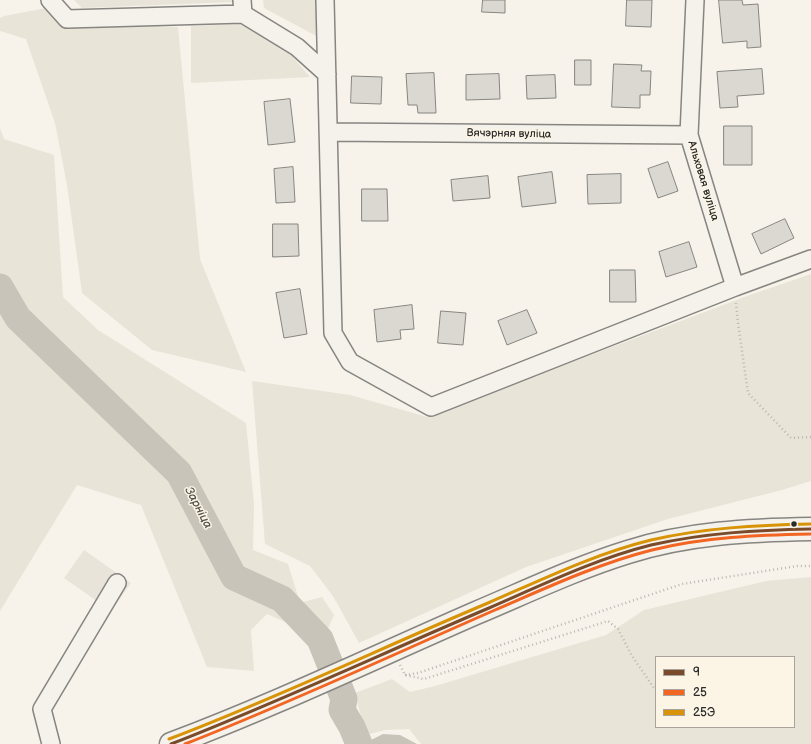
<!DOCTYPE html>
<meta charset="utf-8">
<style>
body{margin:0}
#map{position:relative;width:811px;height:744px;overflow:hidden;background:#f7f3ea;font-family:"Balsamiq Sans",sans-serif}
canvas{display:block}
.legend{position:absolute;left:655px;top:656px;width:140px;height:72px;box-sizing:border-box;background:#fcf5e5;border:1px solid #a8a49b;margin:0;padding:5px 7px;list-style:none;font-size:12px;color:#2b2b2b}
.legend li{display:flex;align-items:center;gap:8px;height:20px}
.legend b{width:20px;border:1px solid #a8a49b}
</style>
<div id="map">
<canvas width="811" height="744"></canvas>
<ul class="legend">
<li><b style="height:5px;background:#7a4b2a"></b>9</li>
<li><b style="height:5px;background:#f26522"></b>25</li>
<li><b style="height:5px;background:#d89406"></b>25Э</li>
</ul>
</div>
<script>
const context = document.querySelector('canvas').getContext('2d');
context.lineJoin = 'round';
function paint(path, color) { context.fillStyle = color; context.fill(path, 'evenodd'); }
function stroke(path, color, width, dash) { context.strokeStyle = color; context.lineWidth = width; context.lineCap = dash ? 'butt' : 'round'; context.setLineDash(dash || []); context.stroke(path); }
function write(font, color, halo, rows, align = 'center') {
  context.font = font + ' "Balsamiq Sans",sans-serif'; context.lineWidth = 3; context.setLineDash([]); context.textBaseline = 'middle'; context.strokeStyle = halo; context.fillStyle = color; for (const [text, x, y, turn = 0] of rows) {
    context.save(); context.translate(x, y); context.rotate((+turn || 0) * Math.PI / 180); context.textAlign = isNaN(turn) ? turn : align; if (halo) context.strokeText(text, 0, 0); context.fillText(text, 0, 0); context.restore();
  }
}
paint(new Path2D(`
 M74,0h160v2l-152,6z
 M84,550l47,33 -20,28 -47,-33z`), '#e9e4d9');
paint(new Path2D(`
 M263,0h55l2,38 -56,-30z
 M51,7l18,16 109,4 22,232 46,113 -94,-22 -70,-57 -15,-108 -12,-62 -29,-84 -26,-8v-13l4,-2z
 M240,24l47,26 23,27 -119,6v-57z
 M0,128l4,11 50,16 9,142 35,33 148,93 8,80 -1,47 35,14 12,39 22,-6 12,18 -7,16h-21l-39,-17 -16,16 3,41 -47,-4 -66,-162 -64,-20 -77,126z
 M811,274v207l-29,9 -114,29 -142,48 -167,76 -26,-47 -23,-30 -45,-22 -13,-163 98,14 77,22 320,-121z
 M811,577v167h-390l-12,-15 -24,1 -19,5 -11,-42 37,-14 18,13 25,-6 171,-51 38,-25 122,-29zM656,657h138v70h-138z`), '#e9e4d8');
paint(new Path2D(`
 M383,734l17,1 17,9h-58l8,-2z`), '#c8c4ba');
stroke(new Path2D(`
 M0,287l18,31 161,155 55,104 48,22 38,40 24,60 -2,11 10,17 7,17`), '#c8c4ba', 27);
const building = new Path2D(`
 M483,0h22v13l-23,-1z
 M627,0h25l-1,27 -25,-1z
 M719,0h23l1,5 15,-1 3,43 -14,1v-7l-24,2z
 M575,60h16v25h-16z
 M614,64l28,1 -1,6h10l-1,24h-10v13l-28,-1z
 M762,69l2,25 -27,2 1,11 -18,1 -3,-36z
 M434,73l2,40h-18l-1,-8h-9l-2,-31z
 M499,74l1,25 -34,1v-25z
 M555,75l1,23 -29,1 -1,-23z
 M352,76l30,1 -1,27 -30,-1z
 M290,99l5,43 -27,3 -4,-43z
 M724,126h28v39h-28z
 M668,162l10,29 -20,7 -10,-29z
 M293,167l2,35 -19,1 -2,-34z
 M552,172l4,31 -34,4 -4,-30z
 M621,174v29l-33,1 -1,-29z
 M488,176l2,22 -37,3 -2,-21z
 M362,189h25l1,32h-26z
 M785,219l9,19 -33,16 -9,-20z
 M273,224h25l1,32 -26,1z
 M689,242l8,25 -31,10 -7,-25z
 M610,270h25l1,32h-26z
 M300,289l7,45 -23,4 -8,-45z
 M412,305l2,24 -14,1 1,9 -24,3 -3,-32z
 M527,310l10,23 -30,12 -9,-24z
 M441,311l25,2 -3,32 -25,-2z`);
paint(building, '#dad8d1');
stroke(building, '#878581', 1);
const minor = new Path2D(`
 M50,0l17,19 176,-5
 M242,0l1,14 54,33 30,27
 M325,0l8,333 17,29 81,45 304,-120 76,-28
 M695,0l-6,135 46,152
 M328,132l361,3
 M51,744l-9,-35 75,-126`);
const major = new Path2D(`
 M171,744c104,-39 204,-87 305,-131 50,-21 100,-45 152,-61 59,-19 122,-22 183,-23`);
stroke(minor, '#878581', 20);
stroke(major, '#878581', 25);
stroke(new Path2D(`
 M736,303l2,20 10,70 43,45 20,-1
 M400,665l5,10 19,4 184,-58 10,8 14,27 22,32
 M405,675l13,-2 264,-89 115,-18h14`), '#bbb8b4', 2.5, [1, 3]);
stroke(minor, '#f5f2ec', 17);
stroke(major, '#f5f2ec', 22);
stroke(new Path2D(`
 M171,744c108,-42 212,-91 318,-136 53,-23 106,-49 162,-63 53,-12 106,-15 160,-16`), '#7a4b2a', 3);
stroke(new Path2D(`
 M185,744c105,-41 207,-89 310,-134 51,-22 102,-46 157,-60 52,-13 106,-15 159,-16`), '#f26522', 3);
stroke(new Path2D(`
 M169,739c108,-41 212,-91 319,-136 53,-23 106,-49 163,-63 52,-12 106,-15 160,-16`), '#d89406', 3);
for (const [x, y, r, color] of [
 [794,524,3.5,"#2b2b2b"]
]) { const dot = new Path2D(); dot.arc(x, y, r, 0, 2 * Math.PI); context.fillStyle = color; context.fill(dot); stroke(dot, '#fcf5e5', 1.5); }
write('11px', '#2b2b2b', '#fcf5e5', [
 ["Вячэрняя вуліца",509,134,1],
 ["Альховая вуліца",703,181,73]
]);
write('italic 12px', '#545350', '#fcf5e5', [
 ["Зарніца",198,508,62]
]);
</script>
